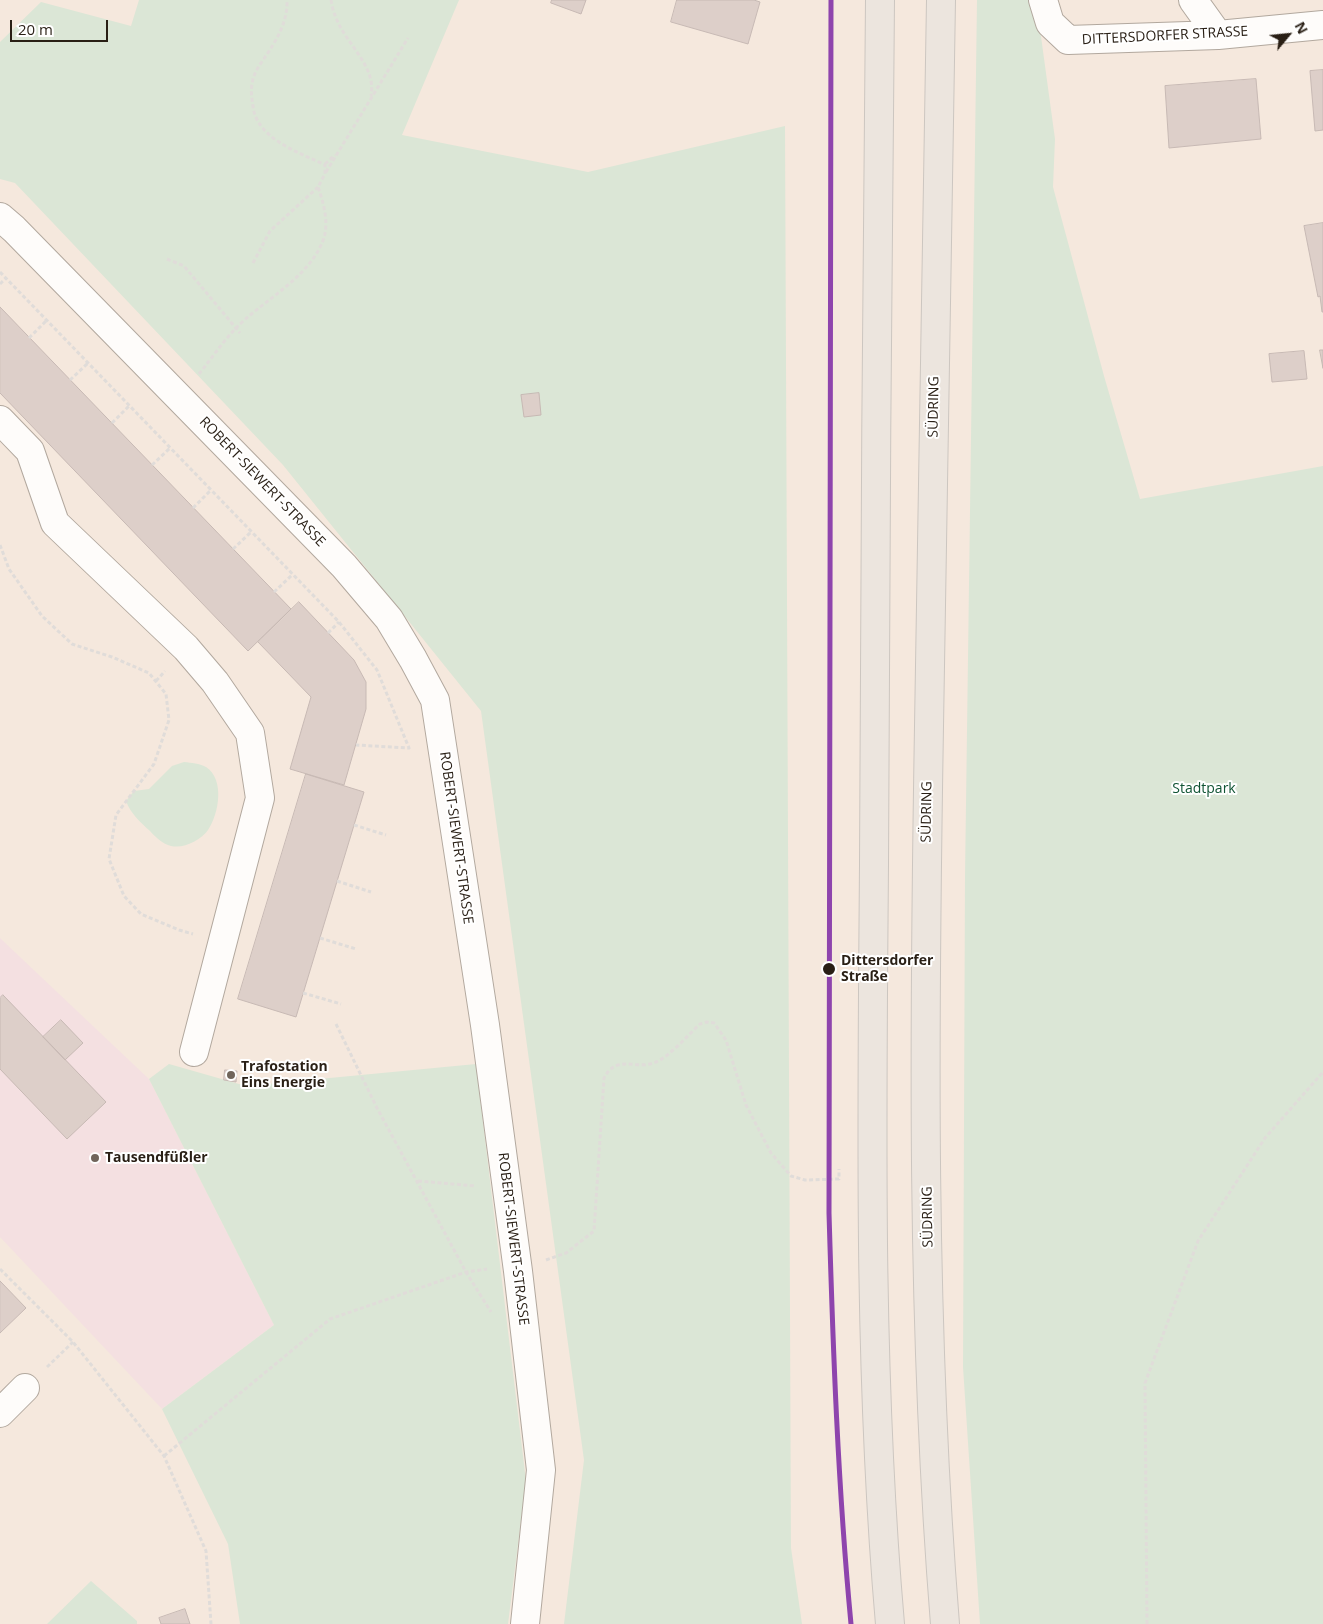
<!DOCTYPE html>
<meta charset="utf-8">
<style>
body{margin:0}
#map{position:relative;width:1323px;height:1624px;overflow:hidden;background:#f5e8dd;font-family:"Open Sans",sans-serif}
canvas{display:block}
.north{position:absolute;left:1263px;top:10px;width:50px;height:50px;-webkit-text-stroke:4px #fff;paint-order:stroke;rotate:62deg;font-size:14px;font-weight:700;line-height:20px;text-align:center;color:#291f15}
.north::after{content:'';display:block;margin:auto;width:18px;height:22px;background:#291f15;clip-path:polygon(50% 0,100% 100%,50% 72%,0 100%)}
.scale{position:absolute;left:10px;top:20px;width:98px;height:22px;box-sizing:border-box;border:2px solid #291f15;border-top:0;padding-left:6px;font-size:15px;line-height:18px;white-space:nowrap;color:#291f15;-webkit-text-stroke:4px #fff;paint-order:stroke}
</style>
<div id="map">
<canvas width="1323" height="1624"></canvas>
<div class="north">N</div>
<div class="scale">20 m</div>
</div>
<script>
const context = document.querySelector('canvas').getContext('2d');
context.lineJoin = 'round';
function paint(path, color) { context.fillStyle = color; context.fill(path, 'evenodd'); }
function stroke(path, color, width, dash) { context.strokeStyle = color; context.lineWidth = width; context.lineCap = dash ? 'butt' : 'round'; context.setLineDash(dash || []); context.stroke(path); }
function write(font, color, halo, rows, align = 'center') {
  context.font = font + ' "Open Sans",sans-serif'; context.lineWidth = 4; context.setLineDash([]); context.textBaseline = 'middle'; context.strokeStyle = halo; context.fillStyle = color; for (const [text, x, y, turn = 0] of rows) {
    context.save(); context.translate(x, y); context.rotate((+turn || 0) * Math.PI / 180); context.textAlign = isNaN(turn) ? turn : align; if (halo) context.strokeText(text, 0, 0); context.fillText(text, 0, 0); context.restore();
  }
}
paint(new Path2D(`
 M0,938l149,141 125,246 -112,84 -162,-172z`), '#f4e0e1');
paint(new Path2D(`
 M139,0h320l-57,135 186,37 197,-46 6,1422 11,76h-238l20,-164 -103,-749 -198,-246 -268,-282 -15,-4v-137l41,-40 90,24z
 M977,0h59l19,139 -2,48 51,189 36,123 183,-33v1158h-343l-17,-257 2,-491z
 M184,762c8,1 15,1 22,5 19,12 13,47 2,63 -7,10 -24,19 -37,16 -8,-2 -16,-9 -21,-15 -10,-9 -19,-17 -24,-30l8,-10 15,-2 23,-23z
 M169,1064l77,22 230,-22 50,417 -18,143h-268l-12,-80 -66,-135 112,-84 -125,-246z
 M91,1581l46,40v3h-90z`), '#dbe6d6');
const building = new Path2D(`
 M552,0h34l-5,14 -30,-11z
 M677,0h77l6,2 -12,42 -77,-22z
 M1323,70v60l-8,1 -5,-60z
 M1256,79l5,60 -92,9 -4,-62z
 M1323,223v89h-1l-2,-16 -2,1 -14,-71z
 M0,307l291,302 -43,42 -248,-258z
 M1320,350h3v18z
 M1304,351l3,28 -35,3 -3,-28z
 M539,393l2,22 -17,2 -3,-22z
 M299,602l55,58 12,22v27l-22,76 -54,-16 21,-72 -53,-55z
 M306,774l58,18 -68,225 -58,-18z
 M3,995l103,107 -39,37 -67,-70v-71z
 M61,1020l22,23 -18,17 -22,-23z
 M225,1070l12,1 -1,11 -12,-2z
 M0,1281l26,27 -26,25z
 M185,1609l5,15h-29l-2,-6z`);
paint(building, '#ddcfc9');
stroke(building, '#c7b9b4', 1);
const minor = new Path2D(`
 M1043,0l7,23 18,17 150,-5 105,-10
 M1193,0l25,35
 M0,217l14,12 330,337 45,53 24,40 22,41 50,325 33,246 23,199 -16,154
 M0,420l30,31 25,72 131,125 29,34 35,51 10,65 -66,254
 M0,1413l25,-25`);
const major = new Path2D(`
 M880,0c-3,288 -5,577 -6,865 -2,253 -6,507 16,759
 M941,0c-6,242 -9,484 -12,726 -5,300 -8,600 16,898`);
stroke(minor, '#b2a89e', 30);
stroke(major, '#ccc6c0', 30);
stroke(new Path2D(`
 M331,0c1,5 2,11 4,15 9,28 42,50 36,81
 M325,164l10,-9
 M326,172l82,-134
 M167,259l17,7 56,67
 M253,263l17,-32 48,-44
 M0,272l339,350 38,48 32,78 -53,-3
 M0,284l6,-6
 M29,338l18,-18
 M199,374c12,-15 23,-31 36,-45 27,-28 71,-49 87,-86 8,-17 2,-39 -4,-56l7,-13v-9c-24,-12 -60,-23 -70,-50 -2,-5 -2,-11 -3,-16 -2,-13 1,-25 9,-36 13,-19 27,-39 26,-63
 M70,380l18,-17
 M112,423l17,-17
 M152,465l18,-17
 M193,508l18,-18
 M0,545l9,24 33,47 30,28 40,13 37,16 17,21 3,26 -15,44 -38,51 -7,44 15,37 17,18 38,16 14,4
 M233,549l18,-17
 M274,592l18,-17
 M328,633l11,-11
 M156,681l9,-10
 M354,825l32,10
 M337,881l34,11
 M320,938l36,11
 M303,993l38,11
 M336,1024l41,84 89,164 25,40
 M418,1181l58,5
 M546,1260l20,-7 28,-22 10,-153c13,-25 33,-7 52,-16 13,-5 33,-28 44,-38l7,-2 7,1 12,17 20,65 25,48 20,23 14,4 34,-1v-10
 M0,1269l73,73 91,114 42,95 5,73
 M47,1367l26,-25
 M164,1456l166,-137 136,-47 21,-3
 M1147,1624l-2,-241 53,-142 67,-103 58,-66`), '#e0dcd9', 3, [4, 2.5]);
stroke(minor, '#fefcfa', 28);
stroke(major, '#ece5de', 28);
stroke(new Path2D(`
 M831,0l-2,1213c4,137 9,274 22,411`), '#8e44ad', 5);
for (const [x, y, r, color] of [
 [829,969,7,"#291f15"],
 [231,1075,5,"#70655b"],
 [95,1158,5,"#70655b"]
]) { const dot = new Path2D(); dot.arc(x, y, r, 0, 2 * Math.PI); context.fillStyle = color; context.fill(dot); stroke(dot, '#fff', 2); }
write('14px', '#291f15', '#fff', [
 ["DITTERSDORFER STRASSE",1165,36,-3],
 ["SÜDRING",934,407,-89],
 ["ROBERT-SIEWERT-STRASSE",262,482,46],
 ["SÜDRING",927,812,-89],
 ["ROBERT-SIEWERT-STRASSE",456,838,82],
 ["SÜDRING",928,1217,-91],
 ["ROBERT-SIEWERT-STRASSE",513,1239,83]
]);
write('14px', '#0f5333', '#fff', [
 ["Stadtpark",1204,789]
]);
write('bold 14px', '#291f15', '#fff', [
 ["Dittersdorfer",841,961],
 ["Straße",841,977]
], 'left');
write('bold 14px', '#291f15', '#fff', [
 ["Trafostation",241,1067],
 ["Eins Energie",241,1083],
 ["Tausendfüßler",105,1158]
], 'left');
</script>
